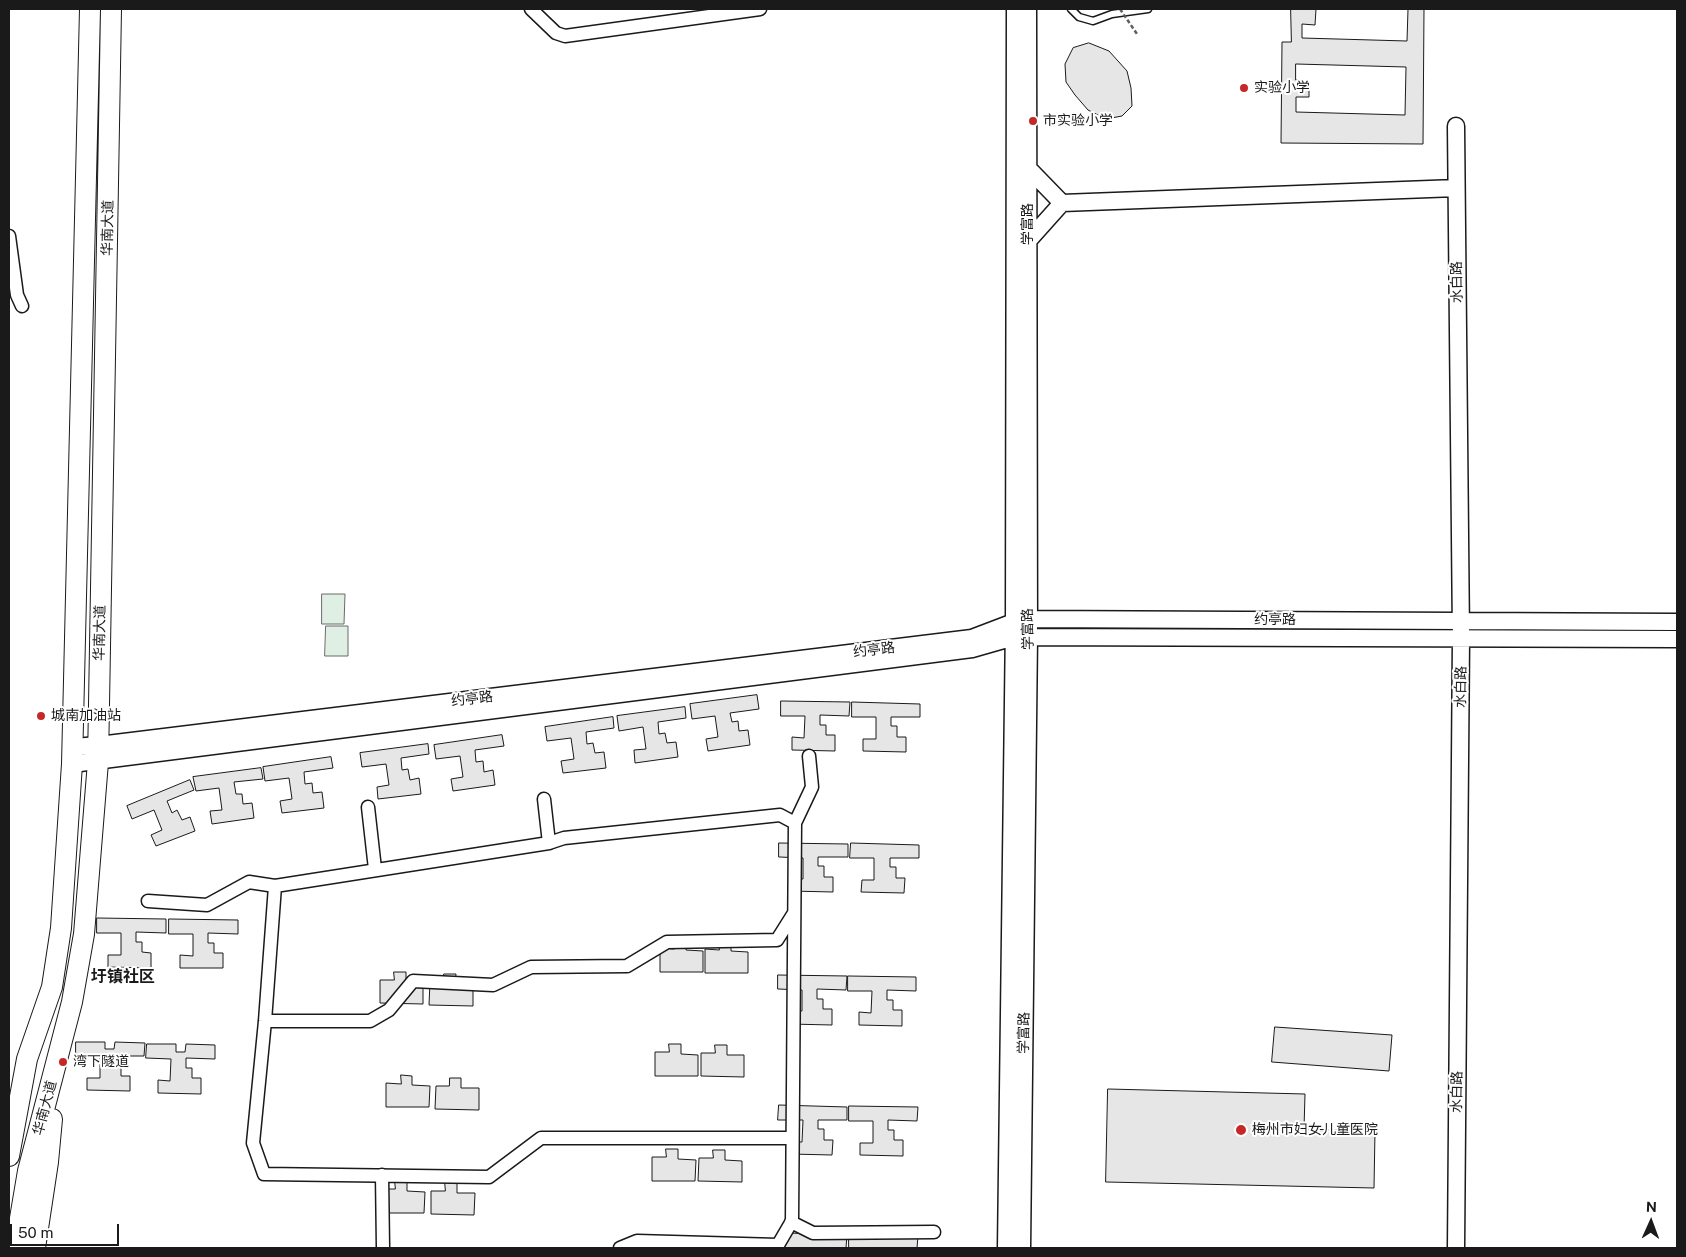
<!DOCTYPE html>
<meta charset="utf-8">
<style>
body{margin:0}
#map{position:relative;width:1686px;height:1257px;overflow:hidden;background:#fff;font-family:"Public Sans",sans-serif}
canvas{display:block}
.frame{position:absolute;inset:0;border:10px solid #1a1a1a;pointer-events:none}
.north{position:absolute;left:1626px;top:1197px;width:50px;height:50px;-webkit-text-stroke:4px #fff;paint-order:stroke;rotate:2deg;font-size:14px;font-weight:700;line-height:20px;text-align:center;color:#1a1a1a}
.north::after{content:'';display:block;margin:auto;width:18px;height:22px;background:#1a1a1a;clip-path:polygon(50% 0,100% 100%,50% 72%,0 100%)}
.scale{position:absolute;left:10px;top:1224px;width:109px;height:22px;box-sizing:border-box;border:2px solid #1a1a1a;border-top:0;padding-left:6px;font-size:15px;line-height:18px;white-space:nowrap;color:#1a1a1a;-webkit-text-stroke:4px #fff;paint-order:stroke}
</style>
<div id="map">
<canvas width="1686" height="1257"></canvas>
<div class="frame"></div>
<div class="north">N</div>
<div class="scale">50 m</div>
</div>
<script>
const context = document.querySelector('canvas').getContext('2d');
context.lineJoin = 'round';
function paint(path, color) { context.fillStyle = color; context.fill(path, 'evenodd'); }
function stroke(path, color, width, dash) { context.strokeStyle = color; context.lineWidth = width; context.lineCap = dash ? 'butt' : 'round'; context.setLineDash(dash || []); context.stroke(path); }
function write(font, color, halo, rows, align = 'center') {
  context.font = font + ' "Public Sans","Noto Sans SC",sans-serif'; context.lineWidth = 4; context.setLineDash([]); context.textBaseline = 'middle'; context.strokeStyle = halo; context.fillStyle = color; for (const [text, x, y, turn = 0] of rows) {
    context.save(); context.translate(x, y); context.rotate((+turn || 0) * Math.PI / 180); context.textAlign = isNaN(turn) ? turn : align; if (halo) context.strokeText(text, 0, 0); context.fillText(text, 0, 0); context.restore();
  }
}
const green = new Path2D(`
 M322,594h23l-1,30h-22z
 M326,626h22v30h-23z`);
paint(green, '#e0efe3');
stroke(green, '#6a6a6a', 1);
const building = new Path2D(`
 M1291,9h25l-1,16 -13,-1v14l105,3 1,-32h16l-1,135 -142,-1 1,-101h9zM1296,64l110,3 -1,48 -109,-3v-15h13v-16l-13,-1z
 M1089,43l20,8 18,20 4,17 1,18 -10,10 -16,3 -18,-9 -13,-15 -9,-13 -1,-18 8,-16z
 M757,695l2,14 -29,4 2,9 6,-1 1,10 9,-1 2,15 -42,6 -2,-12 12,-2 -3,-21 -23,3 -2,-15z
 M781,701l69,1 -1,14 -29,-1v10h6v10h9v16l-43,-1v-13l12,1 1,-22h-24z
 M852,702l68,2v13h-29v9h6v11h9v15l-43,-1v-12h13v-22h-24z
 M685,707l1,11 -28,4 1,12 6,-1 2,10 9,-1 2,15 -43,6 -1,-13 12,-1 -3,-22 -24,4 -2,-15z
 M613,717l1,11 -28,4 1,12 6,-1 2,10 9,-1 2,16 -43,5 -2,-12 13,-2 -3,-21 -24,3 -2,-14z
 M502,735l2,11 -29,4 1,12 7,-1 1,11 9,-2 2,15 -42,6 -2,-12 12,-2 -3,-21 -24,3 -2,-14z
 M428,744l1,10 -28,4 1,12 6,-1 2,11 9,-2 2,16 -43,5 -1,-12 12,-2 -3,-21 -24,3 -2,-14z
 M331,757l2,11 -29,4 1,12 7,-1 1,10 9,-1 2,16 -42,5 -2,-12 12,-2 -3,-21 -24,3 -2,-14z
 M261,768l2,11 -29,3 2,12h6l1,10 9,-1 2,15 -42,6 -2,-13 12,-1 -3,-22 -23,3 -3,-14z
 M190,780l4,10 -27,11 5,12 5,-3 5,10 8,-3 5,14 -39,15 -5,-11 11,-5 -8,-20 -22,9 -5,-13z
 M779,843l69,1v13h-30v9h6v11h9v15l-43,-1v-12h13v-21l-24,-1z
 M851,843l68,2v13h-29v9h6v11h9l-1,15 -43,-1 1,-12h12v-22h-24z
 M97,918l69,1v14l-30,-1v10h6v10l9,1v15l-43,-1v-12h13v-22h-24z
 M169,919l69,1v14l-30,-1v10h6v10h9v15h-43v-13l13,1v-22h-24z
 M674,940l12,1v9l17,1v21h-43v-24l14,1z
 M719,941l12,1v9l17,1v21h-43v-24l14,1z
 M394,972h12v10h17v22l-43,-1v-23h14z
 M444,974h12l-1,10h18v22l-44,-1 1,-23h14z
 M778,975l69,1 -1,14 -29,-1v10h6v10h9v16l-43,-1v-13h13v-21l-24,-1z
 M848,976l68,1v14l-29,-1v10h6v10h9v16l-43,-1v-13l12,1 1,-22h-24z
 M1275,1027l117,8 -3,36 -117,-9z
 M76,1042h29v7h9l1,-7 30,1 -1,13h-29v9h6v11h9v15l-43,-1v-12h13v-21l-24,-1z
 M147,1044h29v8h9l1,-8 29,1v14l-29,-1v10h6v10h9v16l-43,-1v-13l12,1 1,-22 -25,-1z
 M669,1044h12v10l17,1v21h-43v-24h14z
 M715,1045h12v10h17v22l-43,-1v-23h14z
 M401,1075l11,1v9l18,1 -1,21h-43v-24l15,1z
 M450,1078h11v10h18v22l-44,-1 1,-23h13z
 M1108,1089l197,5 -1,35 71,2 -1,57 -268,-6z
 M779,1105l68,2v13h-29v9h6v11h9l-1,15 -42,-1v-12h12l1,-22h-25z
 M849,1106l69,1 -1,14 -29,-1v10h6v10h9v16l-43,-1v-12h13v-22h-24z
 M666,1149h12v10l18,1 -1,21h-43v-24h14z
 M713,1150h12v10l17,1v21l-44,-1 1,-23h14z
 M395,1181h12v10l18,1 -1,21h-43v-24h14z
 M445,1182l12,1v10h18l-1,22 -43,-1v-23h14z
 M778,1233l69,1 -1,14h-68z
 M849,1235l69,1 -1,12h-68z`);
paint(building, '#e6e6e6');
stroke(building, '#1a1a1a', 1);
const service = new Path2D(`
 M1071,9l8,8 14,4 19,-7 36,-5`);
const minor = new Path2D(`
 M531,9l25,24 9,3 195,-27
 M9,236l8,59 5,11
 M544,799l5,44 15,-5 216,-23 15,8 -3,398 -14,24 -141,-4 -17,7
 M368,807l7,62
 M795,823l17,-36 -3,-31
 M275,886l-10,135 -12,122 11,31 225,3 52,-39h251
 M148,901l59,4 42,-23 26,4 274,-43
 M265,1021h105l19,-11 24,-29 80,4 38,-18 96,-1 40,-24 110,-2 17,-27
 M382,1175l1,73
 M791,1222l22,11 121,-1`);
const tertiary = new Path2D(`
 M1456,126l5,512 -5,610
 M1028,168l34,35
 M1028,241l34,-38 394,-15
 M73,747l26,-2 873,-107 42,-16 13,-3 650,3
 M72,764l900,-115 42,-12 663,2
 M1006,1248l8,-626 1,-613
 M1022,1248l7,-612 -1,-627`);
const primary = new Path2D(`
 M9,1156l18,-97 25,-72 9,-59 11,-164 18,-755
 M15,1248l13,-77 44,-169 12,-68 14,-172 13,-753
 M35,1248l13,-86 4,-43`);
stroke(service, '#1a1a1a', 9);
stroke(minor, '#1a1a1a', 15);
stroke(tertiary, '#1a1a1a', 19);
stroke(primary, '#1a1a1a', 22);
stroke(service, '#fff', 6);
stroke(minor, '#fff', 12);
stroke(tertiary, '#fff', 16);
stroke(primary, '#fff', 20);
stroke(new Path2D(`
 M1120,9l17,25`), '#5f5f5f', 2.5, [4, 2.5]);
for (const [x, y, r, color] of [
 [1244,88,5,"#c62828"],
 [1033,121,5,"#c62828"],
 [41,716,5,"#c62828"],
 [63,1062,5,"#c62828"],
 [1241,1130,6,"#c62828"]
]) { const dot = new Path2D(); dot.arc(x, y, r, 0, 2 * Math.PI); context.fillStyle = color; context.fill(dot); stroke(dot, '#fff', 2); }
write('14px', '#1a1a1a', '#fff', [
 ["实验小学",1254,88],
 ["市实验小学",1043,121],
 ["城南加油站",51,716],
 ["湾下隧道",73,1062],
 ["梅州市妇女儿童医院",1252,1130]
], 'left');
write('14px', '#1a1a1a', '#fff', [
 ["学富路",1028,224,-90],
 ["华南大道",108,228,-89],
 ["水白路",1457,282,-91],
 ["约亭路",1275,620],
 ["学富路",1028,629,-91],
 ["华南大道",100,633,-89],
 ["约亭路",874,650,-7],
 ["水白路",1461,687,-89],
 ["约亭路",472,699,-7],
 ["学富路",1024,1033,-89],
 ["水白路",1457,1092,-89],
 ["华南大道",45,1108,-75]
]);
write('bold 16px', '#1a1a1a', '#fff', [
 ["圩镇社区",123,977]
]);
</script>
